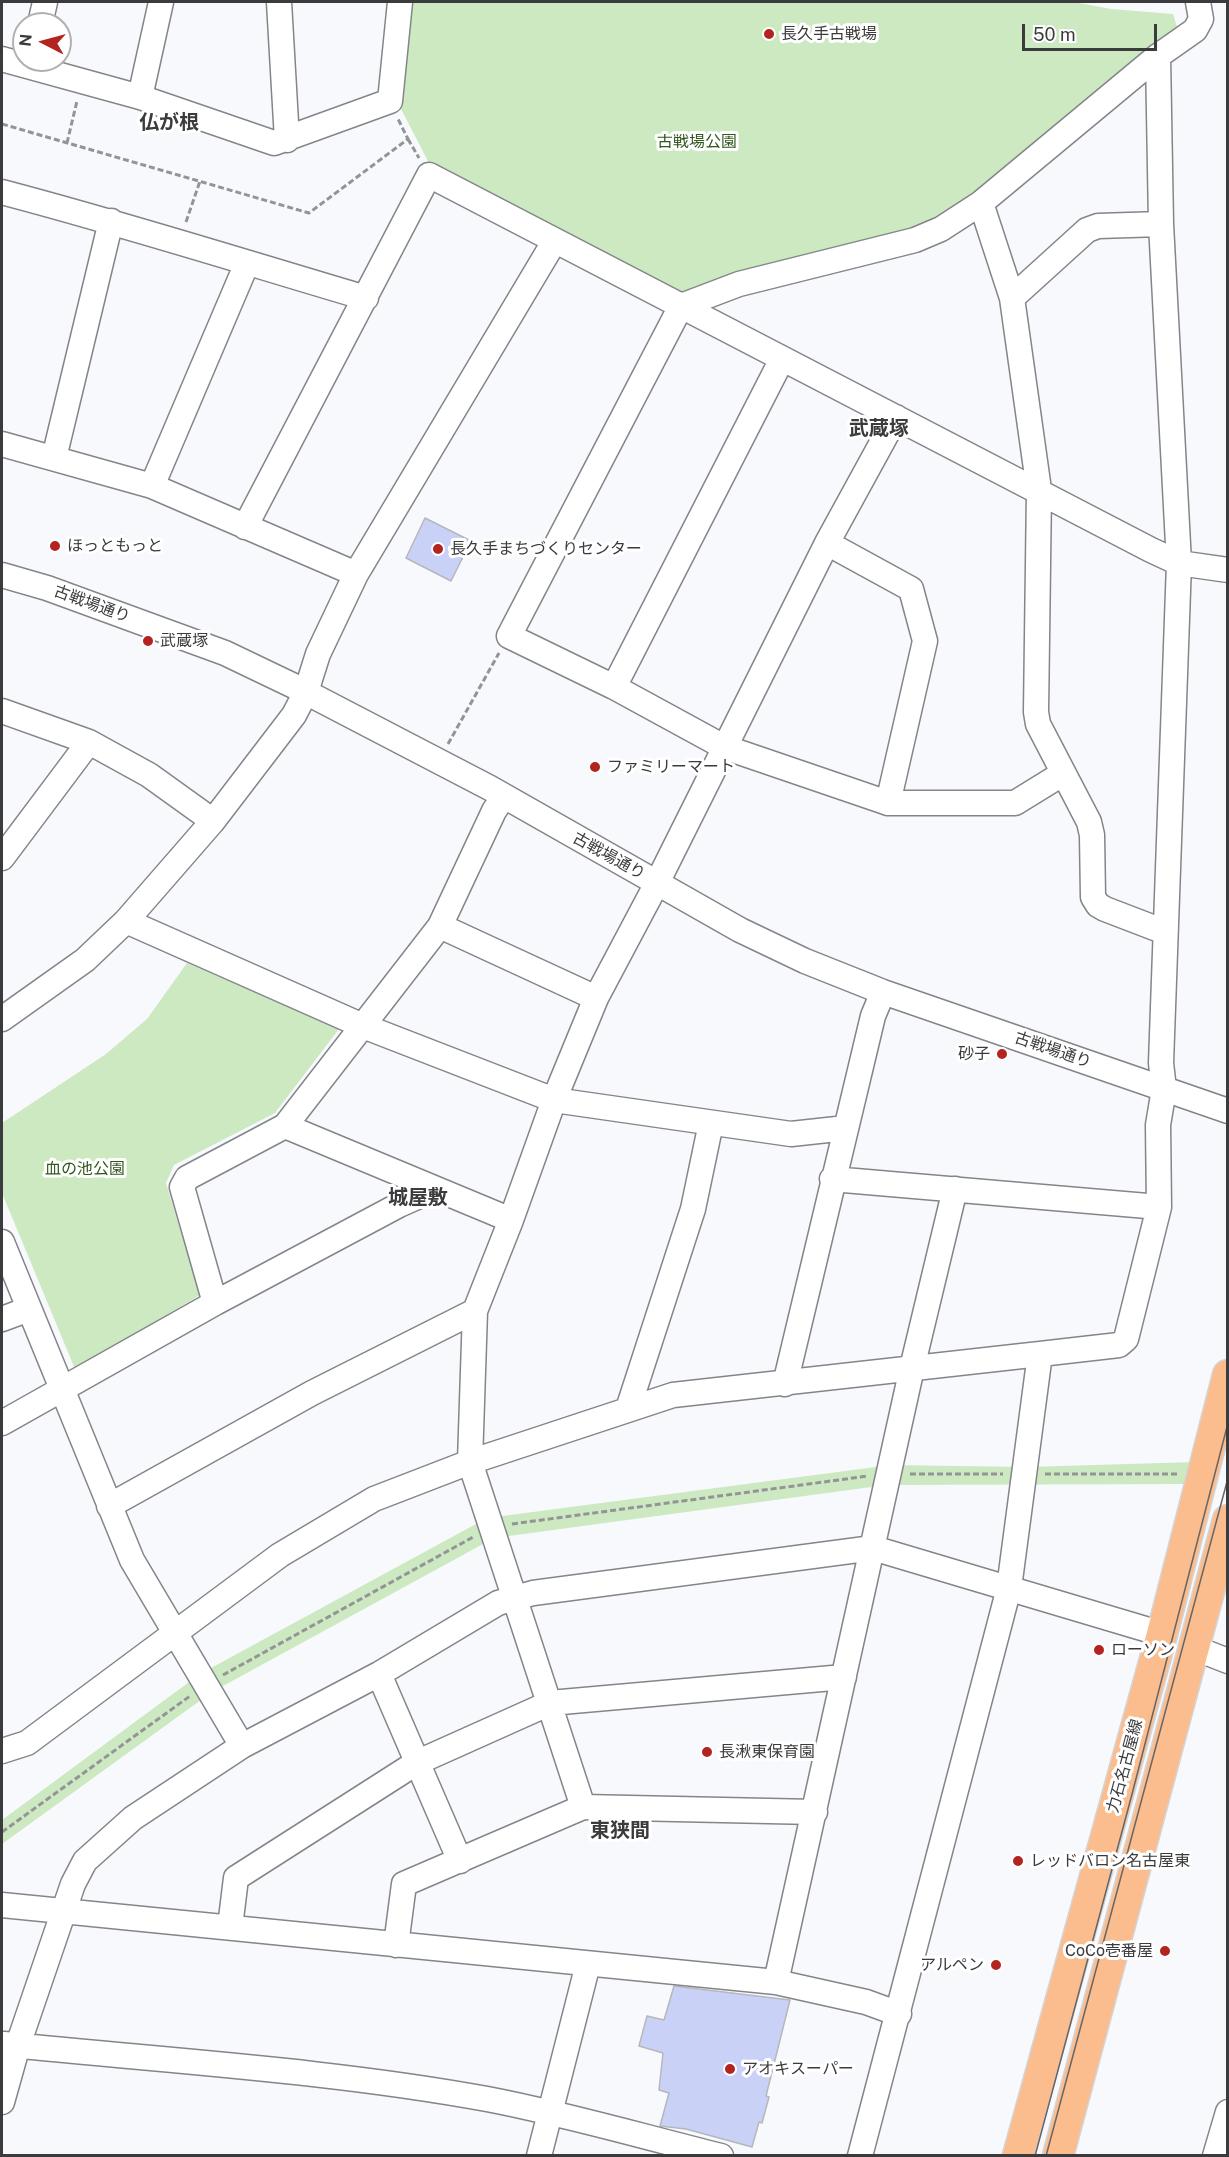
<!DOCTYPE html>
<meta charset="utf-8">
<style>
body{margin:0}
#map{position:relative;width:1229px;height:2157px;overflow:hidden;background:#f8f9fd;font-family:"Public Sans",sans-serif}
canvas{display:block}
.frame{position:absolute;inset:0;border:3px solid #3b3b3d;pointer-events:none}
.north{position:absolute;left:12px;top:12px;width:60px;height:60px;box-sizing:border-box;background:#fff;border:2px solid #b1b1b1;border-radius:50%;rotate:276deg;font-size:16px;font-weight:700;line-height:24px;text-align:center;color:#3b3b3d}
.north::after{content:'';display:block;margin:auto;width:21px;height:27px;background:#b3231f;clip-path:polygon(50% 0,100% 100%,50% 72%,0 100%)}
.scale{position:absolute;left:1022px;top:24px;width:135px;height:27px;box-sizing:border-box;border:3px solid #3b3b3d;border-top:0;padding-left:8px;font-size:18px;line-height:21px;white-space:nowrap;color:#3b3b3d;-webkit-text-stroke:4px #fff;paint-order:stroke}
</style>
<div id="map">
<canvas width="1229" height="2157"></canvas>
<div class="frame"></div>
<div class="north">N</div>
<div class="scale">50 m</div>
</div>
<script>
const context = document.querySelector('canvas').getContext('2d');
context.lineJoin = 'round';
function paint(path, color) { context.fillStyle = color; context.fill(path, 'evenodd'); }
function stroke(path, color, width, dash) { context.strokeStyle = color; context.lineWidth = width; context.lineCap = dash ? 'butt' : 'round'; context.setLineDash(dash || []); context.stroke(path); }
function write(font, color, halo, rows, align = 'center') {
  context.font = font + ' "Public Sans","Noto Sans JP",sans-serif'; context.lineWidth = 6; context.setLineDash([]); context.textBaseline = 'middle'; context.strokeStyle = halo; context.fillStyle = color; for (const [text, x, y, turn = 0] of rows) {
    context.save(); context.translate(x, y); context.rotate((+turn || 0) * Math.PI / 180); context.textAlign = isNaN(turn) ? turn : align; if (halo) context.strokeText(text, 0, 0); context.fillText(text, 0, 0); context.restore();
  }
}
paint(new Path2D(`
 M409,2h665l37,7 62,5 5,16 -184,154 -59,38 -248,73 -255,-126 -33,-64z
 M187,963l152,66 -64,84 -101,52 -8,18 34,112 -125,74 -73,-176v-70l104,-69 41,-35z
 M1196,1462l-6,22 -304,1 -392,53 -282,154 -210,152v-24l198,-146 287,-156 404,-53 135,2z`), '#cce9c1');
const building = new Path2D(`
 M425,518l46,23 -20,40 -45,-23z
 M674,1986l116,14 -24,96 3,1 -7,26 -3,-1 -7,25 -66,-18 -26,-3 9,-33 -10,-3 4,-37 -24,-7 8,-30 17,4z`);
paint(building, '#cad1f7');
stroke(building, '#b6b7bb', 1.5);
const minor = new Path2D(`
 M279,2l8,138
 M40,24l5,-22
 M2,59l138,38 134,46 116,-42 10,-99
 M140,97l21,-95
 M2,192c122,32 242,70 364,106
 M981,203l31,95 27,192 -3,222 2,12 51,98 3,13 1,62 5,8 7,4 60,23
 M1012,298l75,-68 11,-4 63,-2
 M2,444l150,42 204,88
 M54,458l57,-237
 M152,486l95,-223
 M245,527l184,-352 722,375 28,13 49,7
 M827,543l84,46 14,52 -37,162
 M2,575l45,13 178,65 71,34 194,101 250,142 65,31 78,31 345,119
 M614,687l168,-328
 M2,711l87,31 60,33 64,46
 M1062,774l-47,29h-127l-164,-56 -110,-60 -105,-51 172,-330 58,-22 176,-44 26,-11 40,-26 177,-147 37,-26 6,-11 -3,-17
 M2,858l87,-116
 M126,921l237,105 191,74 237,34 55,-6
 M440,926l156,72
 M2,1019l83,-59 41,-39 87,-100 81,-106 12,-23 12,-38 38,-80 198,-332
 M285,1126l226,94
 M832,1179l327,28
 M2,1242l130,318 110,186
 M215,1303l-33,-116 5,-9 98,-52 155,-200 54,-115 10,-15
 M2,1319l27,-10
 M785,1384l88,-368 10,-24
 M628,1409l65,-200 18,-86
 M2,1423l213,-120 184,-98 36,-16
 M109,1506l203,-113 163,-82
 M1192,1647l36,14
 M379,1674l81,187
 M2,1751l25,-8 253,-188 94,-56 96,-37 203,-67 367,-41
 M583,1807l-113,-345 5,-151 36,-91 43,-120 42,-102 61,-115 170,-340 69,-126
 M2,1905l774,77 90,20 33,12
 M230,1927l6,-49 180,-115 134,-60 294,-26
 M396,1945l8,-61 179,-77 232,5
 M776,1982l136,-614 43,-179
 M4,2044c161,17 324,26 483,55 79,15 157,38 234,57
 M2,2102l16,-57 55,-161 12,-23 48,-43 109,-72 137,-72 119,-71 35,-10 340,-45 289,86
 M539,2156l49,-192
 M860,2156l149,-568 31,-234 79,-9 7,-6 33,-132 -1,-82 6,-36 -3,-26 18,-500 -18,-339 -3,-168
 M1215,2156l13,-44`);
const major = new Path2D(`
 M1018,2156l144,-522 66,-259
 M1058,2156l170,-636`);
stroke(minor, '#848589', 27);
stroke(major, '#d4d4d4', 33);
stroke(new Path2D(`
 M2,124l307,89 99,-74 -10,-20
 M408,139l11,19
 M67,143l10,-42
 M186,222l14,-41
 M448,744l51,-91
 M910,1474h93
 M1045,1474h135
 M512,1524l356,-48
 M223,1675l252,-139
 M2,1832l188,-136`), '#949497', 3, [6, 3]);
stroke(minor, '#fff', 24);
stroke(major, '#fbbd8d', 30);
stroke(new Path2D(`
 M1035,2156l96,-358 97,-375
 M1046,2156l182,-678`), '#666668', 1.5);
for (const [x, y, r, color] of [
 [769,34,6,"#b3231f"],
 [55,546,6,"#b3231f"],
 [438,549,6,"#b3231f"],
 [148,641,6,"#b3231f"],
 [595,767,6,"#b3231f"],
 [1002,1054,6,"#b3231f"],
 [1099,1650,6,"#b3231f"],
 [707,1752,6,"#b3231f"],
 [1018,1861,6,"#b3231f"],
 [1165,1951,6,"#b3231f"],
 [996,1965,6,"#b3231f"],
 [730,2069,6,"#b3231f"]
]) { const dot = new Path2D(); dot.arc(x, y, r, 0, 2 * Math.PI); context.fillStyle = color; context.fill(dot); stroke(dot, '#fff', 2); }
write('16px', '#3b3b3d', '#fff', [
 ["長久手古戦場",781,34],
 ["ほっともっと",67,546],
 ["長久手まちづくりセンター",450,549],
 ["武蔵塚",160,641],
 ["ファミリーマート",607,767],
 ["砂子",990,1054,"right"],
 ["ローソン",1111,1650],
 ["長湫東保育園",719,1752],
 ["レッドバロン名古屋東",1030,1861],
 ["CoCo壱番屋",1153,1951,"right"],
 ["アルペン",984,1965,"right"],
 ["アオキスーパー",742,2069]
], 'left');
write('16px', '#31571e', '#fff', [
 ["古戦場公園",697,142],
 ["血の池公園",85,1169]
]);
write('16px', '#3b3b3d', '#fff', [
 ["古戦場通り",92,604,20],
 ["古戦場通り",609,856,29],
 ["古戦場通り",1053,1050,19],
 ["力石名古屋線",1125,1766,-75]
]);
write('bold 20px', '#3b3b3d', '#fff', [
 ["仏が根",169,123],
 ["武蔵塚",879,429],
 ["城屋敷",418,1198],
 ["東狭間",620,1831]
]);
</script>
